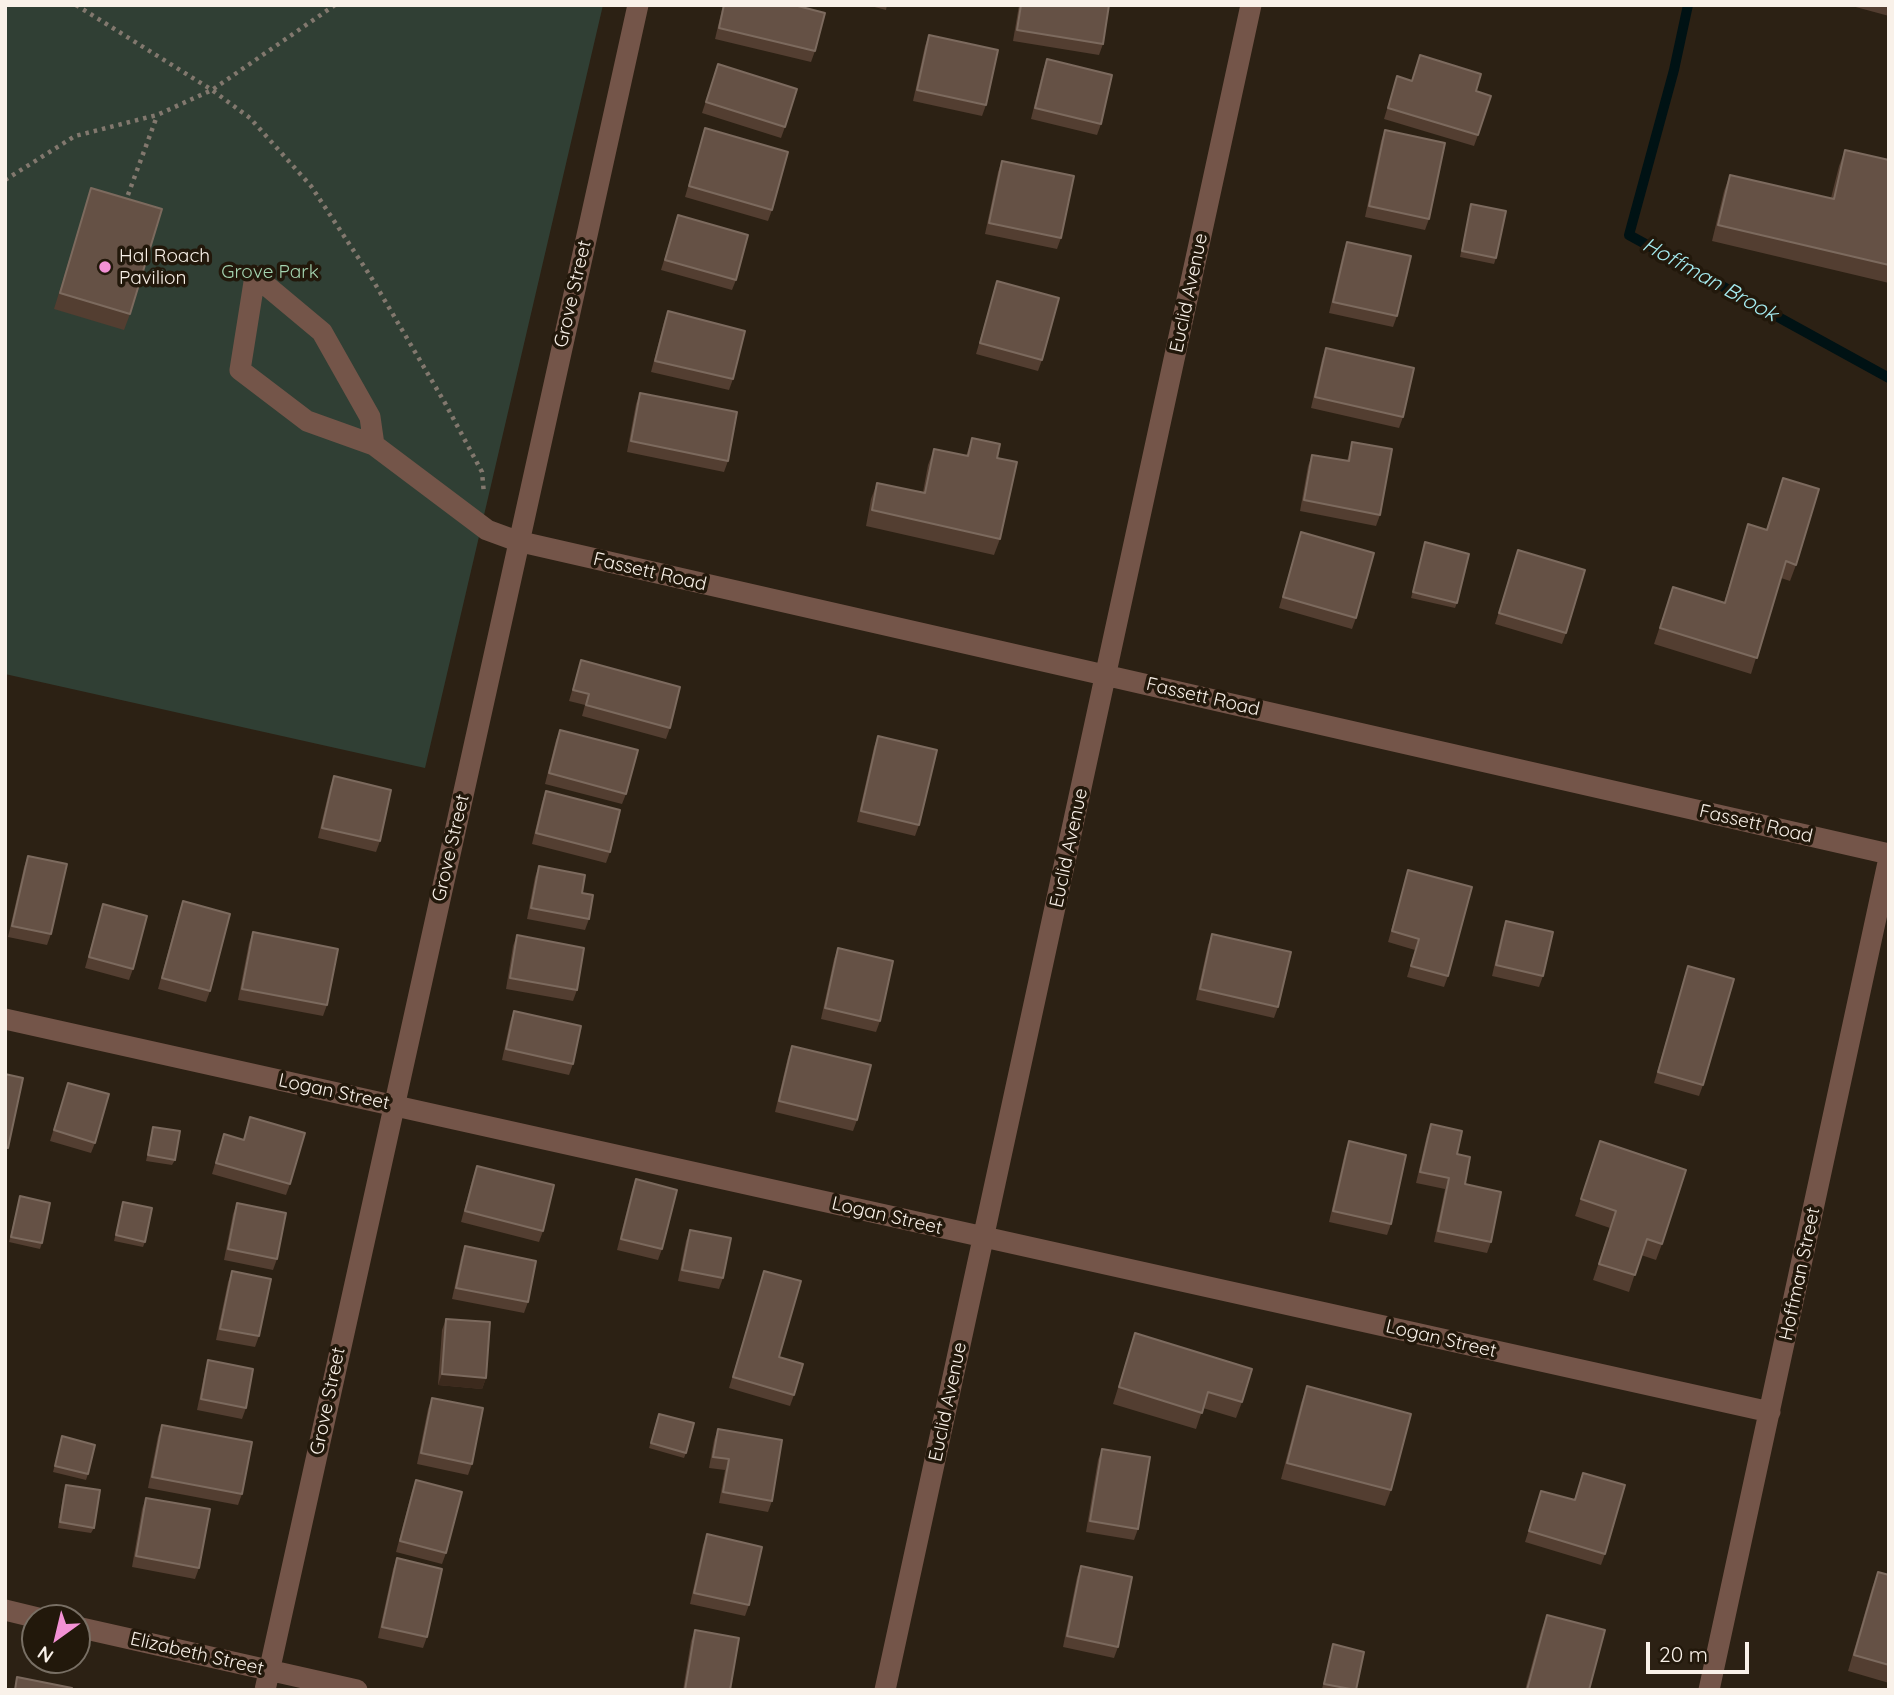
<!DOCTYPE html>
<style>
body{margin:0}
#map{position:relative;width:1894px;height:1695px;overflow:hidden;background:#2c2114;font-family:Quicksand,sans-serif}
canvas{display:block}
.frame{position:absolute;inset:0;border:7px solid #f9f1e9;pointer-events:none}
.north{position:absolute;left:21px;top:1604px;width:70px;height:70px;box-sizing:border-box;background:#22180b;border:2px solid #786f64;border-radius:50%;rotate:214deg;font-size:19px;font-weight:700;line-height:28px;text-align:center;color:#f9f1e9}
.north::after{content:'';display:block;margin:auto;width:24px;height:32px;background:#f391d5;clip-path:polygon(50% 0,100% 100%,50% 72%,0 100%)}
.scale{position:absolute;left:1646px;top:1642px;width:103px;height:32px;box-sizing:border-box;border:4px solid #f9f1e9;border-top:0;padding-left:9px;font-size:21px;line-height:24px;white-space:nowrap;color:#f9f1e9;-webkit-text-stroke:5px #22180b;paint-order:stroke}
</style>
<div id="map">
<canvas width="1894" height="1695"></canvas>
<div class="frame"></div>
<div class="north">N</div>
<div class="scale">20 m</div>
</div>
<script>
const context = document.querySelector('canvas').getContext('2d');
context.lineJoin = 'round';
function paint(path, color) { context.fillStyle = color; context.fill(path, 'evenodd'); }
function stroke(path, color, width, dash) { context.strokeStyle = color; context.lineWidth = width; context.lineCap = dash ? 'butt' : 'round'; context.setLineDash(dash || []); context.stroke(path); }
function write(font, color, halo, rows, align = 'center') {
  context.font = font + ' Quicksand,sans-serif'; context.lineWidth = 7; context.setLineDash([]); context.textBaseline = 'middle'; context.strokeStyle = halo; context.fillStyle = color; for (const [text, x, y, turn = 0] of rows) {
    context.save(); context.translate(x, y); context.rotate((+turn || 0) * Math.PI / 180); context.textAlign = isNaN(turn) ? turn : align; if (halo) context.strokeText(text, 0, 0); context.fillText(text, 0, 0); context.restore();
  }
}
paint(new Path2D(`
 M5,5h598l-178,763 -420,-94z`), '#303f34');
stroke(new Path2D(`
 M1688,5l-14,65 -45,165 260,143`), '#001214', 10);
stroke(new Path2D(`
 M76,5l136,85 38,28 61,68 60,91 74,126 37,69 2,22
 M5,180l70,-44 82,-21 55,-25 123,-85
 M125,203l32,-87`), '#82786e', 4.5, [3.5, 5]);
stroke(new Path2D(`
 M374,445l-67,-24 -67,-51 15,-94 67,56 48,85 4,28 113,85 30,11 1372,313
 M5,1019l1765,393
 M5,1610l33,8
 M77,1627l280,63
 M265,1690c123,-562 246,-1124 373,-1685
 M885,1690l366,-1685
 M1709,1690l180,-832`), '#745549', 21);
paint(new Path2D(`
 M723,5h71l21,46 -4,11 -96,-23z
 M867,5h20l-1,5z
 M1019,5h90l-6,39 -4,11 -86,-14z
 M1852,5h37v11l-37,-10z
 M929,35l57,70 -4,11 -69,-15 12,-55z
 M1420,55l58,80 -4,11 -90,-27 13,-43 15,5z
 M1047,59l54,65 -4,11 -66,-16 12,-49z
 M718,64l67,63 -4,11 -79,-25z
 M705,128l67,82 -4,11 -83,-24z
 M1385,130l44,89 -4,11 -60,-13 16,-76z
 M1845,150l44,10v123l-177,-42 12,-50 6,-16 101,23 8,-32z
 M1002,161l59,77 -4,11 -72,-15 13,-62z
 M91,188l39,126 -6,16 -70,-21z
 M1471,204l25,54 -2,6 -34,-7z
 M678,215l58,65 -4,10 -71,-20z
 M1347,242l50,74 -4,11 -64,-14 14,-60z
 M997,281l45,79 -4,11 -62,-17z
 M668,311l65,68 -4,11 -78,-18 13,-50z
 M1326,348l77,69 -4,11 -88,-20 11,-49z
 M640,393l88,68 -4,11 -97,-20 9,-48z
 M972,438l25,20 3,81 -6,16 -128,-29 5,-27 6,-16 46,9 5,-27 6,-16 32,7z
 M1352,442l28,73 -4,11 -76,-15 8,-45 4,-11 35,6z
 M1783,478l13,87 -6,16 -9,-3 -30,96 -97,-30 19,-57 51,16 24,-79 18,6z
 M1301,532l55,86 -4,11 -73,-21z
 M1425,542l32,61 -2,5 -44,-10z
 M1518,550l48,83 -4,11 -67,-20z
 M581,660l89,68 -4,11 -84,-23 3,-11 -16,-4z
 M560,730l66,64 -4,10 -77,-20 11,-44z
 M878,736l41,89 -4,11 -58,-14 17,-75z
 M334,776l46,65 -4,11 -58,-14 12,-51z
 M546,791l64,61 -4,11 -74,-19 10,-42z
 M28,856l23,78 -4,11 -39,-8 16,-70z
 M539,866l43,27 7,26 -4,11 -58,-11 8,-42z
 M1408,870l40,106 -4,11 -37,-10 8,-27 -27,-8z
 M183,901l27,90 -4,11 -48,-13 21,-77z
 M103,904l30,65 -4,11 -44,-12z
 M1506,921l37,55 -4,11 -47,-11 10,-44z
 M253,932l74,73 -4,11 -85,-16 11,-57z
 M1212,934l66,73 -4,11 -78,-18 12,-55z
 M517,935l60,55 -4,11 -67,-12 7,-43z
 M838,948l42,73 -4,11 -55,-13 13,-60z
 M1688,966l15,119 -4,11 -45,-13z
 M514,1011l59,53 -4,11 -67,-15 8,-38z
 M792,1046l65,74 -4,11 -78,-19 13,-55z
 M68,1083l27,60 -4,10 -41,-12z
 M250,1117l40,67 -4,11 -74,-21 12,-40 19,6z
 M1431,1124l26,30 8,30 26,58 -4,11 -53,-11 11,-53 -29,-6 11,-48z
 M153,1127l22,33 -3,5 -26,-4z
 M1349,1141l42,83 -4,11 -58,-13 16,-70z
 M1600,1141l62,103 -6,16 -15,-5 -12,37 -36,-12 17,-52 -35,-12z
 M477,1166l66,65 -4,11 -78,-20 12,-45z
 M636,1179l26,70 -4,11 -41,-10 15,-60z
 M20,1196l22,47 -2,6 -31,-7z
 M123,1202l22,40 -2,5 -29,-6z
 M237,1203l40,56 -4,11 -49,-10 9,-46z
 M690,1230l33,48 -4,11 -41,-8 8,-40z
 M465,1246l63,56 -4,11 -72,-14 9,-42z
 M232,1271l27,65 -4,11 -39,-7 12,-58z
 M764,1271l15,86 15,38 -4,11 -61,-18z
 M446,1319l40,59 -4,11 -44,-4 4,-55z
 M1135,1333l107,69 -6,16 -33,-10 -7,21 -83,-25z
 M208,1360l38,48 -4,11 -45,-9 8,-39z
 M1307,1386l84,104 -6,16 -104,-27 20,-76z
 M432,1398l40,66 -4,11 -51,-11 11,-55z
 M657,1419l29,34 -2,5 -35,-10z
 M162,1425l80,69 -4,11 -90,-17 10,-52z
 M718,1429l54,72 -4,11 -49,-9 6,-33 -16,-2 5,-28z
 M62,1436l26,38 -2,6 -33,-8z
 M1102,1449l36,80 -4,11 -48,-8 12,-72z
 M1583,1473l22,81 -4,11 -76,-23 16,-51 33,9z
 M416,1480l30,73 -4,11 -46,-12 16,-61z
 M66,1485l28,43 -3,5 -33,-5 6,-38z
 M146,1498l53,70 -4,11 -63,-12 10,-58z
 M707,1534l42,71 -4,11 -55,-12 13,-59z
 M397,1558l30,79 -4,11 -45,-10 15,-69z
 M1081,1566l37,81 -4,11 -51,-11 14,-70z
 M1878,1572l11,3v108l-41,-12 24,-83z
 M1547,1615l42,75h-64l16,-59z
 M695,1630l35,60h-47l8,-49z
 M1333,1644l23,46 -34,-1z`), '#533e31');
paint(new Path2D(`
 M442,1374l44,4 -4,11 -44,-4z`), '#3c2a1d');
const building = new Path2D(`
 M724,5h70l31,8 -10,38 -96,-23z
 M1021,5h88l-6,39 -86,-14z
 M929,35l69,15 -12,55 -69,-15z
 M1420,55l61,19 -5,17 15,5 -13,39 -90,-27 9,-32 15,5z
 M1047,59l65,16 -11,49 -66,-16z
 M718,64l79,25 -12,38 -79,-25z
 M705,128l83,24 -16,58 -83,-24z
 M1385,130l60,13 -16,76 -60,-13z
 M1845,150l44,10v105l-171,-40 12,-50 104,24z
 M1002,161l72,15 -13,62 -72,-15z
 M91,188l71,21 -32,105 -70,-21z
 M1471,204l35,7 -10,47 -34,-7z
 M678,215l70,20 -12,45 -71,-20z
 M1347,242l64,14 -14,60 -64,-14z
 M997,281l62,17 -17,62 -62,-17z
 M668,311l77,20 -12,48 -78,-18z
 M1326,348l88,20 -11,49 -88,-20z
 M640,393l97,19 -9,49 -97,-20z
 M972,438l28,6 -3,14 20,4 -17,77 -128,-29 5,-27 48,10 9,-44 34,7z
 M1352,442l40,7 -12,66 -76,-15 8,-45 37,6z
 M1783,478l36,11 -23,76 -10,-4 -29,97 -97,-30 13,-41 52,16 23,-79 19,6z
 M1301,532l73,21 -18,65 -73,-21z
 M1425,542l44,12 -12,49 -44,-11z
 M1518,550l67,20 -19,63 -67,-20z
 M581,660l99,27 -10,41 -84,-23 3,-11 -16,-4z
 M560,730l78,20 -12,44 -77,-21z
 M878,736l59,14 -18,75 -58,-14z
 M334,776l57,14 -11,51 -58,-13z
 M546,791l74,19 -10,42 -74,-19z
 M28,856l39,8 -16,70 -39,-8z
 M539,866l46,9 -3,18 11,2 -4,24 -58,-11z
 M1408,870l64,17 -24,89 -37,-10 8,-27 -27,-8z
 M183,901l47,13 -20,77 -48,-13z
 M103,904l44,12 -14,53 -44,-12z
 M1506,921l47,11 -10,44 -47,-11z
 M253,932l85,17 -11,56 -85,-16z
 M1212,934l79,18 -13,55 -78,-18z
 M517,935l67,13 -7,42 -67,-12z
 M838,948l55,13 -13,60 -55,-13z
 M1688,966l46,13 -31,106 -45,-13z
 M514,1011l67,15 -8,38 -67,-15z
 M792,1046l79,19 -14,55 -78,-19z
 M5,1074l18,4 -15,70 -3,-1z
 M68,1083l41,11 -14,49 -41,-13z
 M250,1117l55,16 -15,51 -74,-21 8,-29 20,6z
 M1431,1124l31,7 -5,23 13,3 -5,27 36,8 -10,50 -53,-11 11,-53 -29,-6z
 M153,1127l27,4 -5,29 -27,-5z
 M1349,1141l57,14 -15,69 -58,-13z
 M1600,1141l86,29 -24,74 -15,-5 -12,36 -36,-11 17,-53 -35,-12z
 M477,1166l77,19 -11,46 -78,-20z
 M636,1179l41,11 -15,59 -41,-10z
 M20,1196l30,7 -8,40 -31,-6z
 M123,1202l29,6 -7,34 -29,-7z
 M237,1203l49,10 -9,46 -49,-10z
 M690,1230l41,8 -8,40 -41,-8z
 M465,1246l71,15 -8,41 -72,-14z
 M232,1271l39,8 -12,57 -39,-7z
 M764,1271l37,10 -22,76 24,7 -9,31 -61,-18z
 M446,1319l44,3 -4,56 -44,-4z
 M1135,1333l117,36 -10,33 -34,-10 -6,21 -83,-26z
 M208,1360l45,9 -7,39 -45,-9z
 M1307,1386l104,28 -20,76 -104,-27z
 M432,1398l51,10 -11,56 -51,-11z
 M659,1414l35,9 -8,30 -35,-10z
 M162,1425l90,17 -10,52 -90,-17z
 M718,1429l64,11 -10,61 -49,-9 6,-33 -16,-2z
 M62,1436l33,9 -7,29 -33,-8z
 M1102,1449l48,8 -12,72 -48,-8z
 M1583,1473l42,12 -20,69 -76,-23 12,-40 34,9z
 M416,1480l46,12 -16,61 -46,-12z
 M66,1485l34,5 -6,38 -34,-6z
 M146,1498l64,11 -11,59 -63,-12z
 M707,1534l55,13 -13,58 -55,-12z
 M397,1558l45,11 -15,68 -45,-10z
 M1081,1566l51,11 -14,70 -51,-11z
 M1878,1572l11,3v90l-35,-10z
 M1547,1615l58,15 -16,60h-62z
 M695,1630l44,8 -9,52h-45z
 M1333,1644l31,8 -8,38 -32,-6z
 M17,1677l55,11v2h-57z`);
paint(building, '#655145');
stroke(building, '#7c6a5e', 2);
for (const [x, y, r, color] of [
 [105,267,7,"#f391d5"]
]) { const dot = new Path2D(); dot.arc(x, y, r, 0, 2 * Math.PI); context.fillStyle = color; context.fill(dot); stroke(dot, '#22180b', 2.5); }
write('19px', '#f9f1e9', '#22180b', [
 ["Hal Roach",119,256],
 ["Pavilion",119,278]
], 'left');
write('19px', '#a4d4b0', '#22180b', [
 ["Grove Park",270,272]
]);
write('19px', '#f9f1e9', '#22180b', [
 ["Euclid Avenue",1189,293,-78],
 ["Grove Street",573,294,-77],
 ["Fassett Road",650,572,13],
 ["Fassett Road",1203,697,13],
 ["Fassett Road",1756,824,13],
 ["Grove Street",451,848,-77],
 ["Euclid Avenue",1069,848,-78],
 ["Logan Street",334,1092,12],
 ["Logan Street",887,1216,13],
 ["Hoffman Street",1800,1274,-78],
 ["Logan Street",1441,1339,13],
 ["Grove Street",328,1401,-78],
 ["Euclid Avenue",948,1402,-78],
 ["Elizabeth Street",197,1654,13]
]);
write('italic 21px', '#a6edf2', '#22180b', [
 ["Hoffman Brook",1710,280,29]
]);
</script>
